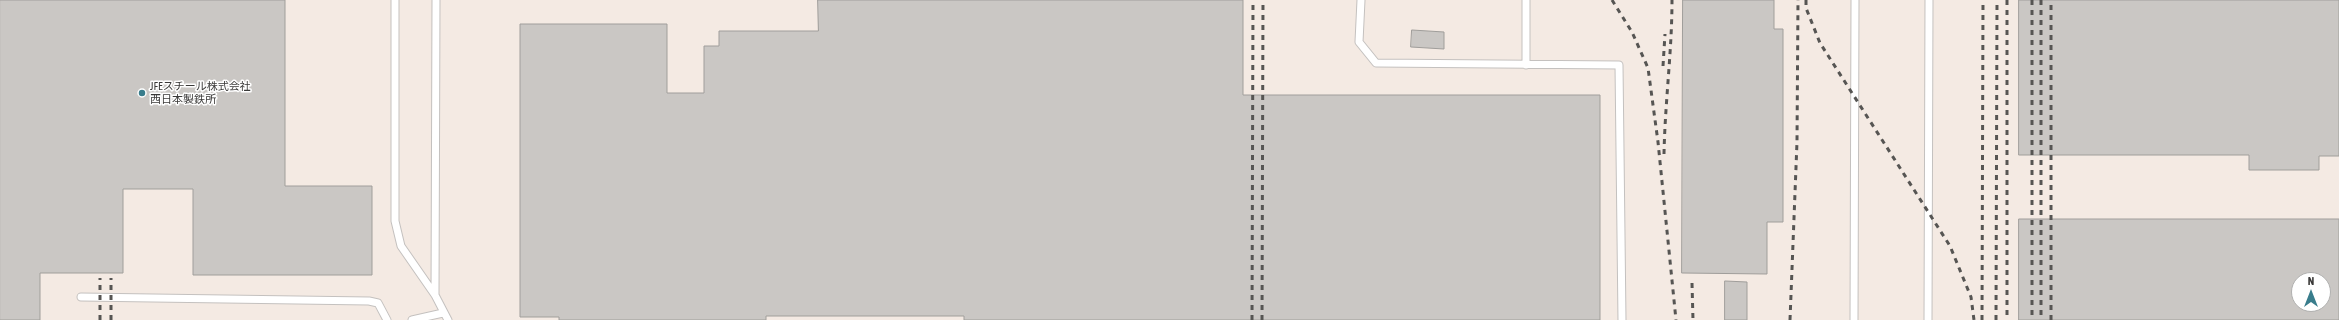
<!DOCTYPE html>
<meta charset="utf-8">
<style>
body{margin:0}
#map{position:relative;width:2339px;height:320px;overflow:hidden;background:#faf7f4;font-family:"Asap Condensed",sans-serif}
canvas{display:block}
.north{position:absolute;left:2291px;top:272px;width:40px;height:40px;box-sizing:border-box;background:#fff;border:1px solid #b0b0af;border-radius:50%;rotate:0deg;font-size:11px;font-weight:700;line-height:16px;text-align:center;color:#3a3938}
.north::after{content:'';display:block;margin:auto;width:14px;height:18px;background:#397d8c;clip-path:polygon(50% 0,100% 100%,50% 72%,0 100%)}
</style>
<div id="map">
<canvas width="2339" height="320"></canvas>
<div class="north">N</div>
</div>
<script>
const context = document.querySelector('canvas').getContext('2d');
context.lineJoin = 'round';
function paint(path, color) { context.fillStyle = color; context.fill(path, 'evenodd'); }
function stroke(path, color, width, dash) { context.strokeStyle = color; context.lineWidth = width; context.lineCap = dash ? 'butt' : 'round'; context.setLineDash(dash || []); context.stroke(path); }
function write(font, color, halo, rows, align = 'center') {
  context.font = font + ' "Asap Condensed","Noto Sans JP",sans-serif'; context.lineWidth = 3; context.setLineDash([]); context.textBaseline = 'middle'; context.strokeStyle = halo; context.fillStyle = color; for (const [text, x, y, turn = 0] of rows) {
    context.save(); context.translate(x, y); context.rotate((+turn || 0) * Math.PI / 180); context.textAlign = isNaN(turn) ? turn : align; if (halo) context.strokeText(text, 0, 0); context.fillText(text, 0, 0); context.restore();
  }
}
paint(new Path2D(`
 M0,0h2339v320h-2339zM2299,280h24v24h-24z`), '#f4eae3');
const building = new Path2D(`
 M0,0h285v186h87v89h-179v-86h-70v84h-83v47h-40z
 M818,0h425v95h357v225h-636v-4h-198v4h-207v-3h-39v-293h147v69h37v-47h15v-15h99z
 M1683,0h91v29h9v193h-16v52l-85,-1z
 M2019,0h320v156h-20v14h-70v-15h-230z
 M1412,30l32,2v17l-33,-2z
 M2019,219h320v101h-320zM2299,280h24v24h-24z
 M1725,281l22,1v38h-22z`);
paint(building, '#cac7c4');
stroke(building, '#a09e9b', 1);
const lane = new Path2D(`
 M395,0v221l6,25 34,49 13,25
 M1361,0l-2,42 17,21 243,2 3,255
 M1526,65v-65
 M435,295l1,-295
 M81,297l288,4 9,2 9,17
 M412,320l31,-7
 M1854,320l1,-320
 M1928,320l1,-320`);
stroke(lane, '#c4c1bf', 9);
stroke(lane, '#fff', 7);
stroke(new Path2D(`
 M1612,0l20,32 16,36 10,74 18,178
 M1806,0v8l14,35 130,203 21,51 3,23
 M2007,0v320
 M2032,0v320
 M2041,0v320
 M1663,66l2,-32
 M1664,154c1,-52 8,-103 8,-154
 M1692,283l1,37
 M100,320v-42
 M111,320v-42
 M1252,320l1,-320
 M1262,320l1,-320
 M1790,320l7,-178 1,-142
 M1982,320l1,-320
 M1996,320l1,-320
 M2051,320v-320`), '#565553', 3, [5, 5]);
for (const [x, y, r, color] of [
 [142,93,4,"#397d8c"]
]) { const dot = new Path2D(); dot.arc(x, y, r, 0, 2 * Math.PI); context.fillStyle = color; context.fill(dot); stroke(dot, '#fff', 1.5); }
write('11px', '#3a3938', '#fff', [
 ["JFEスチール株式会社",150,87],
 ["西日本製鉄所",150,100]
], 'left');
</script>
